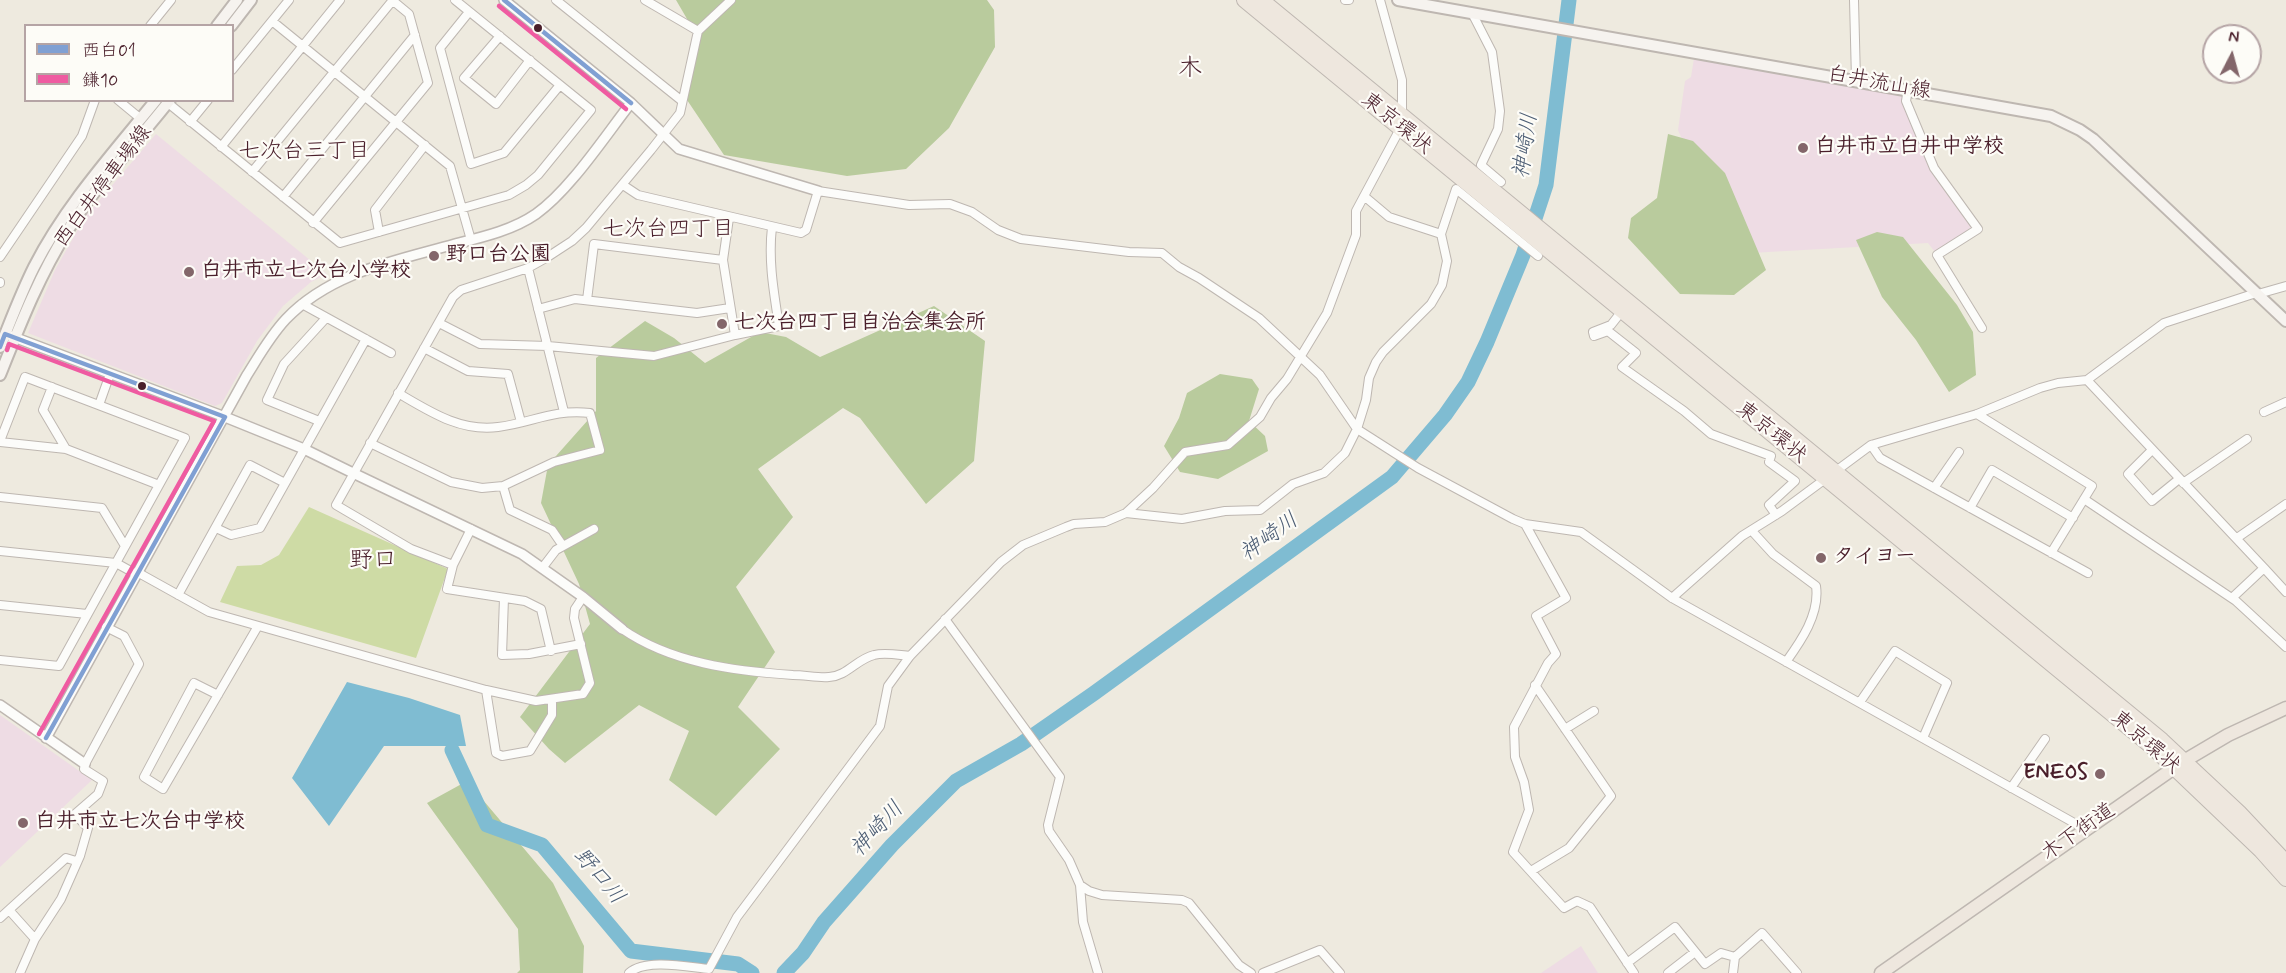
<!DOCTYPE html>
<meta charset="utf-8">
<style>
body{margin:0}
#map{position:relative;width:2286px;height:973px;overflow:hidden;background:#eeeadf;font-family:Mynerve,"Klee One",sans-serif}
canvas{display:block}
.legend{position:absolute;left:24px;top:24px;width:210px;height:78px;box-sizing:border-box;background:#fdfcf7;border:2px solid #b5a4a5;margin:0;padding:8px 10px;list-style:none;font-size:18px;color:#4a1f2b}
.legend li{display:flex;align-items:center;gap:12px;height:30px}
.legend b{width:30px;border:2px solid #b5a4a5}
.north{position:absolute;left:2202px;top:24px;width:60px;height:60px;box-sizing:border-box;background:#fdfcf7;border:2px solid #b5a4a5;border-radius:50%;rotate:6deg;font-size:16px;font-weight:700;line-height:24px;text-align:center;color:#4a1f2b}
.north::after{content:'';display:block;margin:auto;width:21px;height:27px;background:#83666a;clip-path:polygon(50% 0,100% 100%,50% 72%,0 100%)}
</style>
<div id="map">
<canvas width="2286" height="973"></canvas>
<ul class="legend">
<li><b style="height:8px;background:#80a0d3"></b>西白01</li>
<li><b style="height:8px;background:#ef5ba1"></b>鎌10</li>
</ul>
<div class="north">N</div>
</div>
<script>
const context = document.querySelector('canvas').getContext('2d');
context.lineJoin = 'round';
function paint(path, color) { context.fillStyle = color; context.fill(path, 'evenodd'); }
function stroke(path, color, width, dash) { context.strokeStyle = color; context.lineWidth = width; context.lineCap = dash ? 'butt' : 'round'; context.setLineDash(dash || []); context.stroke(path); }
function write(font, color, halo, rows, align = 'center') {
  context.font = font + ' Mynerve,"Klee One",sans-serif'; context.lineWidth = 4.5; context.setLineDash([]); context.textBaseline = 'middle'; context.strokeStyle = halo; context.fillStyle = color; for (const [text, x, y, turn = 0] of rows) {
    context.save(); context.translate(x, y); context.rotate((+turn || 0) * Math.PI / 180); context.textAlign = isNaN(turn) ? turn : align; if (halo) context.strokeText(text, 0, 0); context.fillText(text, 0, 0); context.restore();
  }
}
paint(new Path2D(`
 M1694,58l209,36v7l25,65 46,62 -39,24 -7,-9 -195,11 -55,-124 7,-49 6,-4z
 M156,134l171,140 -16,8 -28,24 -26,35 -35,62 -7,3 -187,-73 27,-63 30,-53z
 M0,715l92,65 -92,87z
 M1581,946l17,27h-57z`), '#eedce4');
paint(new Path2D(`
 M309,507l139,62 -32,89 -196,-56 17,-36 24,-1 18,-10z`), '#cedba5');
paint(new Path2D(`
 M676,0h311l7,10 1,37 -46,81 -43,41 -59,7 -123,-21 -39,-58 12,-61z
 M1668,134l25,7 32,32 41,97 -32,25 -54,-1 -52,-56 3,-20 26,-20z
 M1877,232l26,5 54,68 16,27 3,43 -27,17 -33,-52 -34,-43 -26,-57z
 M934,306l51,35 -11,120 -48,43 -66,-86 -17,-10 -85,61 35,48 -57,70 39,65 -37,55 42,42 -64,67 -47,-36 20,-49 -50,-26 -74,58 -16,-14 -29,-32 70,-93 -11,-40 -38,-81 7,-38 48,-54v-53l49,-37 29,17 31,25 55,-31 26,5 34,20z
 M1220,374l32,5 7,10 -10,32 16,15 3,15 -50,28 -38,-7 -16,-26 15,-28 8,-25z
 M467,781l86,102 31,63 -1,27h-66l3,-3 -2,-41 -91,-126z`), '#b9cb9d');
paint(new Path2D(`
 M347,682l62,16 51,17 6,31h-82l-55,80 -37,-48z`), '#7fbcd2');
stroke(new Path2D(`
 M452,750l35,75 55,20 89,106 107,13 14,9
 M784,973l19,-20 21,-31 68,-77 64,-64 65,-37 72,-50 299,-217 53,-62 23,-33 19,-40 36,-87 23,-70 23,-185`), '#7fbcd2', 15);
const minor = new Path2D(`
 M556,0l126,101
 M1345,0h4
 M1380,0l22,80v36
 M1854,0l2,80
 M469,12l-29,36 31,116 33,-11 56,-68
 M1472,13l20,39 8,59 -2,18 -17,36 20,17
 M272,21l178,145 21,74
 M150,26l21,-26
 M698,31l33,-31
 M500,36l-36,42 32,26 34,-44
 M232,70l57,-70
 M1908,89l-2,12 28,67 44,61 -41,26 45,73
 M118,100l23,19
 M168,103l172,140 169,-48 17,-10 12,-10 53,-65 -136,-110
 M190,122l18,-22
 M221,147l119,-147
 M252,172l141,-172
 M623,185l15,10 163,38 5,-3 12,-39 91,14 41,-1 22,8 26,18 23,9 108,13 33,1 17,14 20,11 60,40 61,57 37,54 61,39 95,51 12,5 56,8 91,66 413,231
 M1364,196l25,21 52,17
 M283,197l132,-162
 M729,218l-6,42 12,75
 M313,223l115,-140 -19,-69 -17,-14
 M379,232l-4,-22 50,-65
 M0,257l82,-121 13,-36
 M528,268l36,144
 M0,282v1
 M2258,294l28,-8
 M587,300l7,-56 129,16
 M302,304l89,49
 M538,309l37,-10 122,14 33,-5
 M1622,311l-11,14 -18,7 1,4 14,-5 28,22 -14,14 62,44 27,23 60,22 -2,6 26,19 -26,24 7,10
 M439,323l41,21 68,2 106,10 81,-21 44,-9c-5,-33 -11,-65 -7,-99
 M424,348l44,23 40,3 13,48
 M2087,380l177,188 -32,30
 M52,387l-9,23 23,39
 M99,405l11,-31
 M2264,412l22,-10
 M1977,414l115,72 -41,67
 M319,421l-52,-21 17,-36 42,-46
 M0,441l25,-64 160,61 -126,228 -59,-6
 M0,442l66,7 93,36
 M370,443l81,39 31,6 21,-2 51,-24 46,-12 -10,-37c-38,-4 -58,10 -92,14 -38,5 -69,-16 -100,-34
 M1871,445l9,13 208,115
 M2152,450l-24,24 24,27 27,-22
 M2183,483l64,-44
 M503,486l7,24 42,20 11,16
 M1934,488l25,-36
 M0,497l102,11 23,38
 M2084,499l152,102 50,46
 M1970,508l22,-38 81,48
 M1126,513l56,6 43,-8 35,-1 33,-26 31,-11 21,-20 12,-24 9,-29 3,-22 7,-16 7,-10 48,-48 11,-19 5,-24 -6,-27 15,-45 82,67
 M1525,524l41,74 -30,18 20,38 -8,9 -34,64 1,30 9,25 5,28 -16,42 51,56 13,-7 13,6 44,66
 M216,528l15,7 29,-7 106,-189
 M471,529l-18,36 -6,24 78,12 16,8 10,42
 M1752,531l21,23 43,32c4,28 -15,55 -30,76
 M2237,538l49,-34
 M0,551l116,12 20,11
 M453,565l-42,-16 -75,-44 117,-208 8,-7 67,-22 18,-10 26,-17 14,-13 65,-78 29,-37 18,-82 -53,-31
 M543,567l13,-17 38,-21
 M2264,568l22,24
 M137,572l72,40 277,78 50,11 47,-7 7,-11 -16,-65 1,-9 8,-12
 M178,595l72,-130 35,18
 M504,598l-2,57 27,-1 52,-10
 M1672,598l70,-62 40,-25 89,-66 106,-31 63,-26 18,-5 29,-3 77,-57 92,-30
 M0,605l87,9
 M945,619l115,158 -12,48 1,6 20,29 11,25 9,6 13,4 80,5 7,3 50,62 12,8
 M622,629c49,34 112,42 171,46 12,0 25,3 36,2 18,-1 28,-18 45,-22 11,-3 24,0 36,1
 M486,690l10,63 6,3 28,-5 22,-36v-15
 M218,695l-24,-12 -50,94 19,12 95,-163
 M1860,702l35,-51 52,32 -24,55
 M1565,729l29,-18
 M2011,788l34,-49
 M1531,871l38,-23 42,-52 -76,-111
 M1080,885l3,37 15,51
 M9,910l26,29
 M0,918l66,-60 10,3
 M1735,957l27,-24 35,40
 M1627,963l48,-36 30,37 16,-11 14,4 -2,16
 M20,973l15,-34 26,-40 19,-43 8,-28 -13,-14 23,-20 5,-13 -19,-12 1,-5 54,-100 -15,-28 -18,-9
 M629,973c17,-15 59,-6 80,-4l28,-52 143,-191 8,-40 22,-30 91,-94 22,-17 43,-18 8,-3 31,-2 21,-9 27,-25 32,-36 43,-7 32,-28 11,-19 16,-19 40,-66 29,-78v-24l45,-84
 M1263,973l57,-23 20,23
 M1668,973l27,-21`);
const tertiary = new Path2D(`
 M504,0l127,103 48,46 139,42
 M11,336l214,81 79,32 49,24 169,81 61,43 39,32
 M0,705l85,59
 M46,738l201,-363c12,-19 23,-39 39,-56 45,-47 109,-58 169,-75 28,-7 58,-14 81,-30 34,-24 69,-78 95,-111`);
const secondary = new Path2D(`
 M1398,0l653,116 29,14 13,9 193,182
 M217,26l20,-26
 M231,26l20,-26
 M0,347c11,-27 21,-54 34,-80 31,-61 79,-114 122,-167
 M0,375c20,-50 39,-99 68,-145 29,-46 68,-87 102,-130`);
const primary = new Path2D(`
 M1881,973l303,-212 44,-26 58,-27`);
const trunk = new Path2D(`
 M1244,0l909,748 108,103 25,28
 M1262,0l900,740 77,72 47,50`);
stroke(minor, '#beb7b1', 10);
stroke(tertiary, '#beb7b1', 12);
stroke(secondary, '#beb7b1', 14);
stroke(primary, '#beb7b1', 15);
stroke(trunk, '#beb7b1', 16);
stroke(minor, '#fcfcfa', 8);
stroke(tertiary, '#fcfcfa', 9);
stroke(secondary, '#f6f3ef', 10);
stroke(primary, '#eee7de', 12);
stroke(trunk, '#eee7de', 14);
stroke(new Path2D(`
 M504,0l127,103
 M0,347l5,-13 220,83 -179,321`), '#80a0d3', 4.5);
stroke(new Path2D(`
 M499,6l127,103
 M7,350l2,-6 205,77 -175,313`), '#ef5ba1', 4.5);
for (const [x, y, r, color] of [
 [538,28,5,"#4a1f2b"],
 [1803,148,6,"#83666a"],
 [434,256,6,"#83666a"],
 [189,272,6,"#83666a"],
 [722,324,6,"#83666a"],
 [142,386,5,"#4a1f2b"],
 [1821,558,6,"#83666a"],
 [2100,774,6,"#83666a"],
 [23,823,6,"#83666a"]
]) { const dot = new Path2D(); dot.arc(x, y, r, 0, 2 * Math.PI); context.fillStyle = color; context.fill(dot); stroke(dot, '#fdfcf7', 2); }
write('21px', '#4a1f2b', '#fdfcf7', [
 ["白井流山線",1879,84,10],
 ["東京環状",1396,124,39],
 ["西白井停車場線",104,187,-53],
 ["東京環状",1771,433,39],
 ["東京環状",2145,743,41],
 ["木下街道",2079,833,-35]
]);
write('bold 21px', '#4a1f2b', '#fdfcf7', [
 ["白井市立白井中学校",1815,148],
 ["野口台公園",446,256],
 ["白井市立七次台小学校",201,272],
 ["七次台四丁目自治会集会所",734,324],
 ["タイヨー",1833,558],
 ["ENEOS",2088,774,"right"],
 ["白井市立七次台中学校",35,823]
], 'left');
write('italic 22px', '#4c5d74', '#fdfcf7', [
 ["神崎川",1527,146,-82],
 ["神崎川",1270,538,-36],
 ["神崎川",878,830,-47],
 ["野口川",598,877,50]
]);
write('22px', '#4a1f2b', '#fdfcf7', [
 ["七次台三丁目",304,152],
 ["七次台四丁目",668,230]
]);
write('24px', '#4a1f2b', '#fdfcf7', [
 ["木",1190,70],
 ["野口",373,562]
]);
</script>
